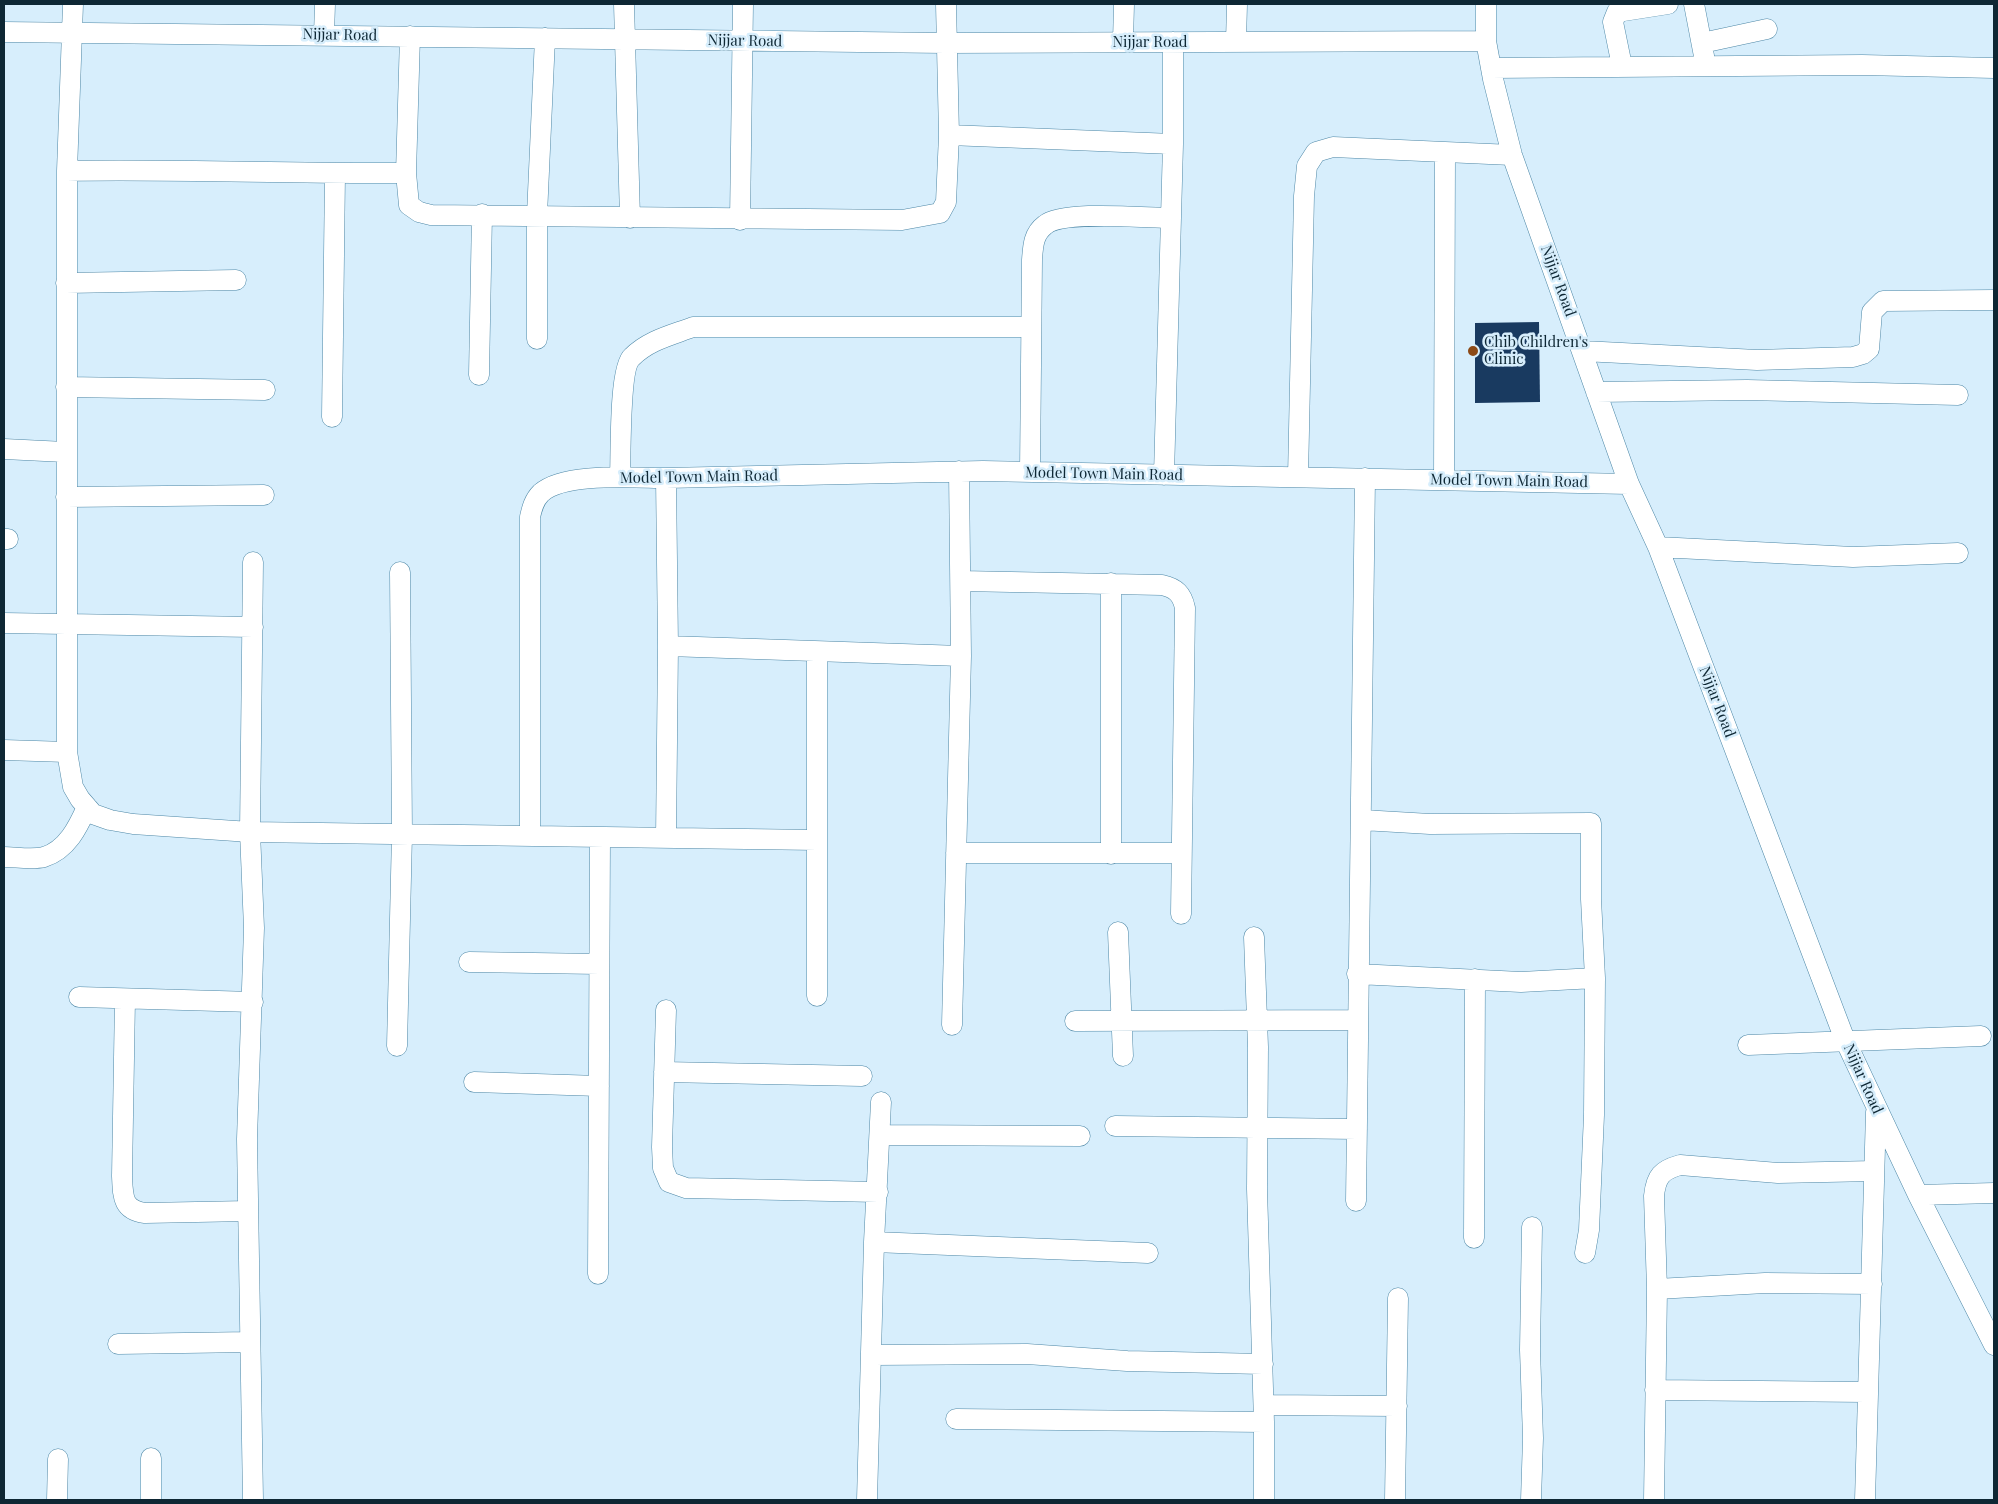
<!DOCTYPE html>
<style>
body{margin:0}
#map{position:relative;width:1998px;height:1504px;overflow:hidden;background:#d7eefc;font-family:"Playfair Display",serif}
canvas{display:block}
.frame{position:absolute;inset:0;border:5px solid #0e2734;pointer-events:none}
</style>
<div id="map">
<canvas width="1998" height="1504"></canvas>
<div class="frame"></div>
</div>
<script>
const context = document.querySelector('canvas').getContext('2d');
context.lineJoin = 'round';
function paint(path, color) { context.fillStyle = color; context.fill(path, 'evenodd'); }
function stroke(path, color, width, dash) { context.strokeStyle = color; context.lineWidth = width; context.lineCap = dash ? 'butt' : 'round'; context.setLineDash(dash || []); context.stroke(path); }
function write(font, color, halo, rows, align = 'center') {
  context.font = font + ' "Playfair Display",serif'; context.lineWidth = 5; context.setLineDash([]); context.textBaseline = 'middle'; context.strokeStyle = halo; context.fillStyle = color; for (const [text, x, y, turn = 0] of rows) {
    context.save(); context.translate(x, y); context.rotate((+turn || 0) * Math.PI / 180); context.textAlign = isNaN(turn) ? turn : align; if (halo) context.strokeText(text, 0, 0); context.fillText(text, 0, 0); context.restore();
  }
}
paint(new Path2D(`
 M1539,322l1,80 -65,1v-80z`), '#193a60');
const minor = new Path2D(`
 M73,4l-6,167v581l6,35 7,12 13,15 17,6 23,4 117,8 567,8
 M624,4l6,214
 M1486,4v37l7,38 19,76 117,329 29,63 187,493 73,155 76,150
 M1694,4l10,52
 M4,32l941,11 541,-2
 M324,35l1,-31
 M410,36l-4,137 3,32 10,7 12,3 471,5 38,-7 6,-11 3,-67 -3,-131
 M1123,42l1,-38
 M1236,42l1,-38
 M1702,43l65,-14
 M1622,66l-9,-44 4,-10 51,-8
 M1491,68l371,-3 132,3
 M949,135l224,9
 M67,171c113,-2 226,3 339,2
 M740,220l3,-216
 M66,283l170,-3
 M537,339v-124l8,-177
 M1583,351l174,9 96,-3 10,-3 6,-5 3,-37 11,-11 111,-1
 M479,375l3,-161
 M66,387l199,3
 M1596,392l151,-2 211,5
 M332,417l3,-243
 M4,449l61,3
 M1030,472l2,-212c1,-13 1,-26 13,-35 18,-15 100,-7 126,-7
 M1164,475l9,-331v-102
 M620,477c1,-21 -1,-109 12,-120 17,-17 40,-22 61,-30h338
 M1298,477l6,-281 3,-30 9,-14 17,-5 179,8
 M1444,479l1,-327
 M66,497l198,-2
 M4,539h4
 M1658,547l195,10 105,-4
 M961,581l201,4c14,3 20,9 23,23l-4,306
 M1111,583v271
 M4,623l249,4
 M668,646l293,10
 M817,652v344
 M4,750l63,2
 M1362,820l68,4 161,-1v76l4,79 -1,137 -5,115 -4,23
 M530,835v-318c2,-9 4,-17 11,-24 23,-21 95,-15 125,-15l317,-7 646,13
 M666,838l2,-192 -2,-168
 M956,853h225
 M4,857c12,0 28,3 40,0 23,-7 34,-30 43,-50
 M1118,932l5,124
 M1254,937l4,110 -1,142 7,233v78
 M469,962l130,2
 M1357,974l164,8 74,-4
 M79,997l174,5
 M125,999l-3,177c1,20 0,34 23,37l103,-2
 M666,1010l-4,137 1,21 6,14 17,6 192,4
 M1075,1021l283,-1
 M952,1025l9,-369 -2,-185
 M1748,1045l233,-9
 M397,1046l5,-212 -2,-262
 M664,1072l198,4
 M474,1082l125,4
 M1115,1126l242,3
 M880,1135l200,1
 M1918,1195l76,-2
 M1356,1201l9,-723
 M1474,1238l1,-259
 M874,1242l274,11
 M598,1274l2,-437
 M1657,1289l108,-6 107,1
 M118,1344l132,-2
 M872,1355l155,-1 100,7 136,3
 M1655,1390l211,2
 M1264,1405l133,1
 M956,1419l308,3
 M57,1500l1,-41
 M151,1500v-42
 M253,1500l-6,-361 7,-211 -4,-96 3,-270
 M867,1500l7,-258 7,-140
 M1395,1500l3,-202
 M1531,1500l2,-62 -3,-88 2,-123
 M1654,1500l3,-211 -3,-93c2,-20 8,-26 26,-31l98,8 96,-2
 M1865,1500l11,-388`);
stroke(minor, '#4d87a6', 21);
stroke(minor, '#fff', 20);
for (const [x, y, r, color] of [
 [1473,351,6,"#8c4a17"]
]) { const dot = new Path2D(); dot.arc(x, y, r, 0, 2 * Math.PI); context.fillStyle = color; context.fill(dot); stroke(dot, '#d7eefc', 2); }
write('15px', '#0e2734', '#d7eefc', [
 ["Nijjar Road",340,35,1],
 ["Nijjar Road",745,41,1],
 ["Nijjar Road",1150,42],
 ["Nijjar Road",1558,281,70],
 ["Model Town Main Road",1104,474,1],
 ["Model Town Main Road",699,477,-1],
 ["Model Town Main Road",1509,481,1],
 ["Nijjar Road",1717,702,69],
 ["Nijjar Road",1863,1079,66]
]);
write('15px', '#0e2734', '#d7eefc', [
 ["Chib Children's",1484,342],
 ["Clinic",1484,359]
], 'left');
</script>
